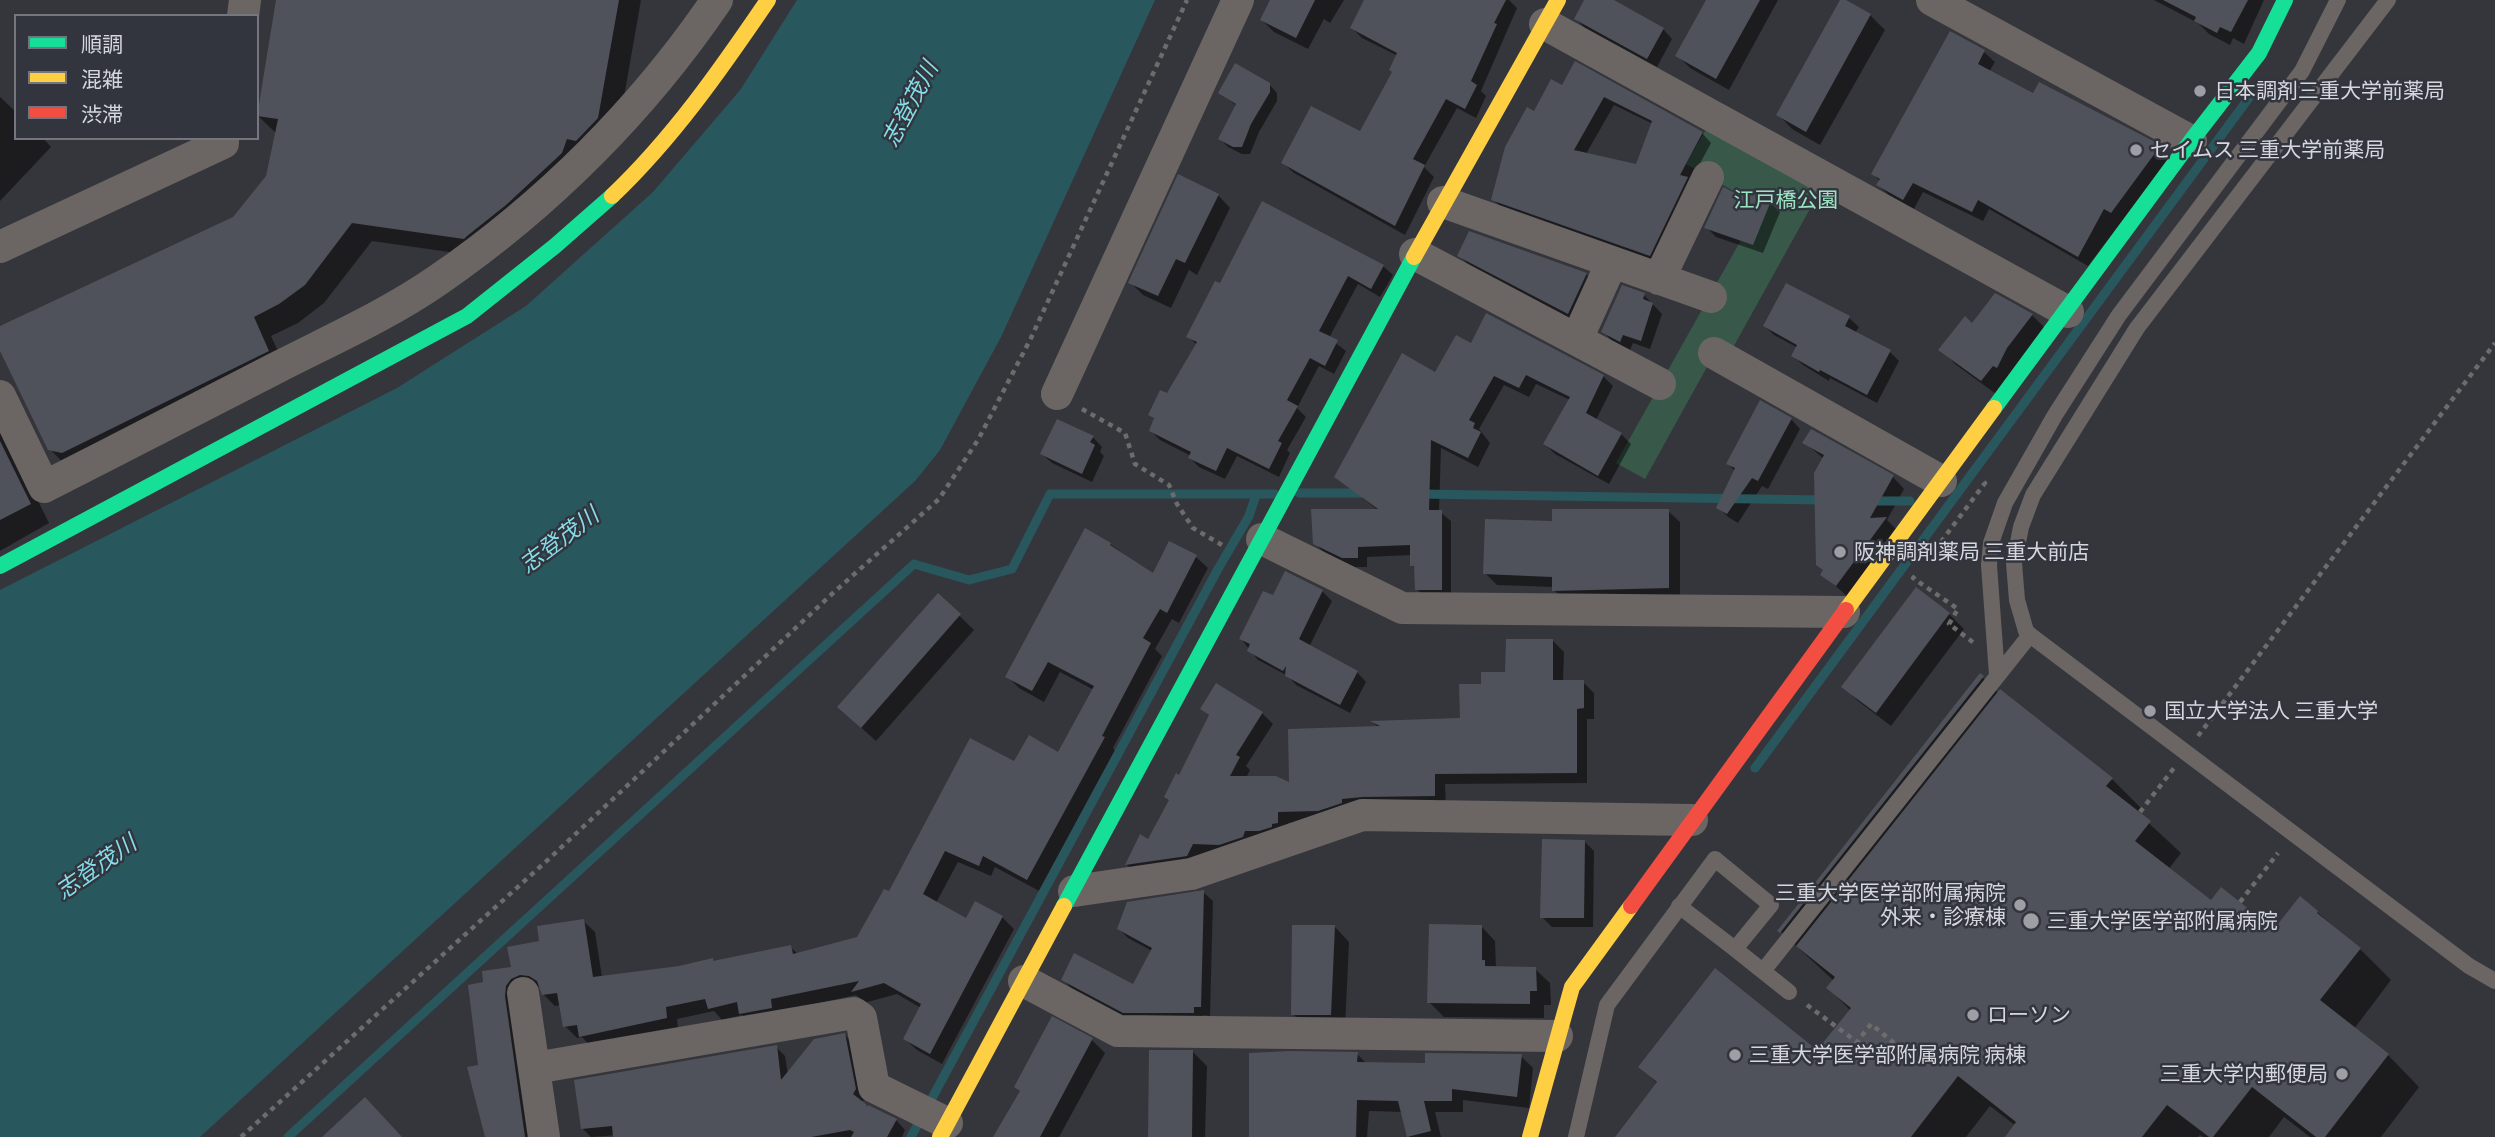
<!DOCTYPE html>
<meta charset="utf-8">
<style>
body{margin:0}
#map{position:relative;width:2495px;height:1137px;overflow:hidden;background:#35363b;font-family:Barlow,"Noto Sans JP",sans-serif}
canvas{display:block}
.legend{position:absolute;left:14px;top:14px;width:245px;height:126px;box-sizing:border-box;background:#32353e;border:2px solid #73767e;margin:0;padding:9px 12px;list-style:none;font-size:21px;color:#d5d7dd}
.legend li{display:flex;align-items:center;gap:14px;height:35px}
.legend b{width:35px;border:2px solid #73767e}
</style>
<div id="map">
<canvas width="2495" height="1137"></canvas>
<ul class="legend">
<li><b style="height:9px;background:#16e098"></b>順調</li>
<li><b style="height:9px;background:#ffcf43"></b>混雑</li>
<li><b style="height:9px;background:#f24e42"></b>渋滞</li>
</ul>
</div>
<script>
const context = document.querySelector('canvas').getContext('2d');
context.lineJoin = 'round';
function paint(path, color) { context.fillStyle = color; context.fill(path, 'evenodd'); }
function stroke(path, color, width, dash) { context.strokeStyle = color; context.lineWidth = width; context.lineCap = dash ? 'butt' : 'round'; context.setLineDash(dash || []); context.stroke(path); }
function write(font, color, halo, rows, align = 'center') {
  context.font = font + ' Barlow,"Noto Sans JP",sans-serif'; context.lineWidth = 5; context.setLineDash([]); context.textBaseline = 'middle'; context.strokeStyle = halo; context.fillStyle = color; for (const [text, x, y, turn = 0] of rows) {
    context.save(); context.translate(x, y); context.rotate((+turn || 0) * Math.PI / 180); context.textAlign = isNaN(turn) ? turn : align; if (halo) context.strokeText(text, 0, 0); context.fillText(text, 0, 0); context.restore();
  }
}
paint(new Path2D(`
 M1708,126l113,63 -91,164 -12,-6 -73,132 -29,-16 144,-257 -74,-42z`), '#38584a');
paint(new Path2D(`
 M797,0h358l-154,337 -61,113 -25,31 -715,656h-200v-547l397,-202 129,-82 127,-114 88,-103z`), '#28585e');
paint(new Path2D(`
 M278,0h363l-24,137 -133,120 -112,-16 -48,62 -26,20 -27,13 16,34 -218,99 -19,-20 -50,-102v-19l234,-110 34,-42 9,-42 -20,-19z
 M1272,0h72l-14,23 -6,-4 -16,30 -34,-17 -12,-12z
 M1366,0h143l8,8 -36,83 5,5 -10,22 -19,-10 -33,59 10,10 -29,58 -111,-62 -11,-10 78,-30 33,-60 4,-17 -36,-18 -10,-10z
 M1586,0h24l53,29 9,10 -15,28 -72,-39 -9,-9z
 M1708,0h70l-49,90 -39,-22 -13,-13z
 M1842,0l28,15 15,15 -65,115 -28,-16 -14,-15z
 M2154,0h110l-20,44 -11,-6 -3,7 -21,-11 -11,-11z
 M1951,33l33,19 11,10 -6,10 45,24 126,51 10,10 -82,109 -99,-57 -6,12 -60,-29 -9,17 -25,-14 -11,-10 2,-4 -7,-7z
 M1575,64l127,69 9,10 -21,39 -31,82 -157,-56 -9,-9 42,-86 27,-26zM1614,105l39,19 -16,43 -51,-13z
 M1269,84l8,9v8l-18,31 -9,22h-8l-14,-7 -8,-8 17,-33 -17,-13z
 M0,97l16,15v26h27l8,9 -51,54z
 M1218,195l12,13 -33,67 -8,-5 -18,38 -28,-13 -13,-13z
 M1770,202l10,10 -17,41 -47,-16 -10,-10z
 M1459,255l127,19 10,10 -18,39 -109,-58z
 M1383,266l10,9 -13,22 -22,-13 -29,54 17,13 -12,23 -15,-8 -22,42 9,9 -19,33 3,3 -11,24 -42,-21 -12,23 -26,-12 -9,-9 1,-2 -31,-16 -9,-9 4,-11 -5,-6 18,-18 29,-51 -9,-9 33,-50z
 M1644,295l18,19 -12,35 -17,-6 -3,7 -18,-9 -9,-10z
 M2032,315l14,14 -50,65 -41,-30 -14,-15 31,-24z
 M1849,318l10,9 -4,6 34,18 10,10 -22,42 -47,-25 -1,3 -26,-16 -10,-9 5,-8 -24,-13 -9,-9z
 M1472,345l131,31 10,10 -17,34 25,14 10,10 -22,40 -54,-30 -10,-10 25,-44 -34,-16 -7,13 -25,-12 -25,44 11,14 -12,24 -37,-19 -2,63 12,10v78h-24l-10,-10 -1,-20 -4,-4v-10l-45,2v10h-14l-28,-14 -11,-10 65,-32 -43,-34 100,-103z
 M1791,419l9,10 -32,60 -6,-3 -24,37 -10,-6 -10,-10 17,-36 -7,-7z
 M0,432l26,53 8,8 15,30 -49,28z
 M1093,437l9,10 -2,5 4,4 -12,26 -40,-19 -10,-9z
 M1804,442l89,35 11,12 -17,31 10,10 -49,67 -25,-22 2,-4 -1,-112z
 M1668,511l12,11v77l-114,3 -12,-12v-3l-57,-2 -12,-12z
 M1110,544l43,31 43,-18 12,11 -29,55 -7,-4 -17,30 7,7 -49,92 2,3 -76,140 -44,-24 -4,9 -33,-14 -22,41 31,17 35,-3 12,12 -72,135 -25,-14 -12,-11 16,-31 -24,-14 -33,9 -8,-8 -74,16 -30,14 -10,-10 -20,5 -8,-9 -37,8 1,10 -86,19 -10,-11 -5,1 -12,-12 -4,-21 -6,1 -12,-12 -2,-7 -7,-1 1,151h-49l-6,-70 5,-83 28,-15 28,-27 42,-21 12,11 7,45 112,-15 76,-15 8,7 60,-16 31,-44 126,-130 44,-10 35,-64 -34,-18 -16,30 -25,-14 -12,-12z
 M1916,589l33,25 15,15 -73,97 -33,-25 -14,-14z
 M1322,591l10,10 -23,46 48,25 9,10 -16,31 -54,-28 -8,-9 -30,-16 -17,-21 33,-41z
 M938,595l36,35 -98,111 -22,-20z
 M1553,641l11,11 -1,30h20l11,11v26h-7v64l-142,1 1,23 -116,14 -42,2v11l-150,41 -11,-10 22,-24 21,-40 40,-84 -7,-8 59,4 11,11 -27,42 4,4 -4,8 45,7 88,-57 -5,-5 88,-3 20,-34 25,-13z
 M1980,675l19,19 113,85 31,31 -3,5 41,38 -13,17 43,33 64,28 42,-19 43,37 31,31 -37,49 34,26 31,32 -38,50h-71l-26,-20 -15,20h-66l-3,-2 -2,2h-181l-1,-11 -26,-20 -24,31h-349l41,-53 -18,-17 177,-14 34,-42 -23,-23 6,-7 -55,-51z
 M1585,842l9,9 -1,76h-41l-10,-10z
 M1203,892l10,9 -3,115 -7,-1v7l-70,-1 -61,-32 -9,-10 70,7 19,-35 -24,-13 -9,-9z
 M1481,926l14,15 1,27 39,1 15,14 1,22h-7v13l-100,-1 -15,-15z
 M1335,927l14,15 -4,87 -38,-1 -14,-14z
 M845,1035l9,10 10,54 -2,4 6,5 28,12 9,10 -3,7h-286l2,-2 -27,2 -8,-8 193,-82 9,9 3,19z
 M1092,1040l13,13 -46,84h-64l26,-44 -5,-6z
 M1193,1052l14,14 -2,71h-55z
 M1357,1054l10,10h60l94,-8 12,12 -4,40 -66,-8v12h-28l6,25h-32l-6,-25 -34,-1 -2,26h-116z`), '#0007');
stroke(new Path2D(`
 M1299,493h67
 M1418,494l406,6
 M1870,501h40
 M1755,768l496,-673
 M288,1137l626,-573 55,16 43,-11 38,-75h225
 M911,1137l307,-568 31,-53 7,-21`), '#28585e', 9);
paint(new Path2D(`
 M276,0h343l-21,118 -22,23 -9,-2 -5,14 -56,52 -39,31 -3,3 -112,-16 -47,62 -26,19 -25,13 15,34 -207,102 -14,-3 -48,-99v-25l233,-109 33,-41 12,-57 -21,-3z
 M1270,0h45l-19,38 -36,-18z
 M1364,0h142l-12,23 3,1 -26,57 6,4 -12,24 -19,-10 -33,60 12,6 -30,61 -114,-63 30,-57 49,25 32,-59 -3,-2 8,-17 -47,-25z
 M1584,0h30l50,28 -17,31 -73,-40z
 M1706,0h54l-44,79 -41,-23z
 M1840,0h6l25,14 -65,118 -30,-17z
 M2163,0h85l-17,32 -11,-5 -3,6 -23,-12 2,-4z
 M1950,31l35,19 -7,14 55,29 6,-11 122,63 -50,68 -7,-4 -26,48 -100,-57 -6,12 -59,-29 -10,17 -27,-15 4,-6 -9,-5z
 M1575,61l128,71 -23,43 8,2 -38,79 -159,-56 14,-53 22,-40 7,4 17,-32 11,6zM1604,97l48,24 -16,43 -62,-14z
 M1235,63l35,20v9l-19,32 -9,23h-9l-15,-8 18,-35 -18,-11z
 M1178,174l41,20 -34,69 -9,-4 -18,37 -30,-13z
 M1723,187l10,5 3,-5 35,14 -18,44 -49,-17z
 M1262,201l122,64 -13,24 -23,-13 -29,55 19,9 -13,26 -15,-8 -23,42 11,6 -20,35 4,2 -13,26 -42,-21 -11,23 -28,-13 3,-6 -42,-21 5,-13 -6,-3 12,-25 7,3 30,-51 -11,-5 29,-56 5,2z
 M1469,231l118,42 -19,41 -111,-58z
 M1786,283l64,33 -5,10 46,24 -24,45 -47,-25 -1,2 -28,-16 6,-11 -34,-19z
 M1622,285l23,8 -2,6 10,4 -12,38 -18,-6 -3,7 -19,-10z
 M1995,293l38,21 -26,34 -10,20 -4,-2 -12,15 -43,-31 27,-34 7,7z
 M1486,313l118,62 -18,38 36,20 -24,43 -55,-32 27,-47 -44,-22 -7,13 -25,-12 -25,44 6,3 -2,5 8,4 -13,26 -37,-18 -2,70h13v80h-27l-1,-24h-4v-21l-52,2v11h-16l-29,-14 -2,-35h67l-44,-32 68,-124 33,19 21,-37 15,8z
 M1760,400l32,18 -34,63 -6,-3 -25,36 -11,-6 19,-40 -9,-4z
 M1057,419l37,17 -4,6 5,3 -13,29 -42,-20z
 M1811,429l83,46 -24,43 17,-1 -51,69 -16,-11 3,-5 -7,-5 -2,-92 10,-18 -22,-12z
 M0,441l31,63 -31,16z
 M1552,509h117v79l-117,3v-14l-69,-3 2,-55 67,2z
 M1085,528l26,15 -1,2 43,28 16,-32 28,14 -30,58 -7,-4 -17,29 8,5 -49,93 3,1 -78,143 -44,-24 -4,10 -34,-15 -22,43 43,24 9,-17 28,15 -73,138 -27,-15 18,-35 -37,-21 -33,9 8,-11 -88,18 1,9 -33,6 -2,-12 -29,7 -3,-10 -39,8 1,11 -88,19 -2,-12 -14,2 -6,-34 -15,2 -5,-14 -8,-5 -9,-1 -9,4 -5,7 -1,10 20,141h-40l-18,-70 11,-2 -10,-80 15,-3 -1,-11 29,-4 -4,-20 32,-6 -2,-15 47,-7 9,58 86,-11 34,-8v3l78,-16 2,9 64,-17 27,-48 5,2 81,-153 44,23 15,-26 29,17 36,-66 -46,-24 -16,29 -27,-14z
 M1285,571l38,19 -24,49 59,32 -18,34 -55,-29 1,-10 -3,5 -36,-20 3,-7 -11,-5 24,-48 10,4z
 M1916,587l34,26 -74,100 -35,-26z
 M938,593l23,21 -100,114 -24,-21z
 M1506,639h47v41h31v28l-7,1v64l-142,1v22l-73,1 -20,2v4l-24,8 -40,1v11l-6,1v3l-13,4h-14l-2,6 -24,8 -26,-1 -6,12 -62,9 15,-31 8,5 21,-39 -5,-3 12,-24 3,2 30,-60 -9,-6 16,-26 47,29 -27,43 4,2 -10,19h46l13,6 -1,-53 92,-3 -10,-5 90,-3 -1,-34h22v-12h24z
 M1980,673l4,3 -204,257 -3,-2z
 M2000,689l113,89 -7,8 45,35 -16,20 76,59 10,-13 53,42 26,-33 18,15 -1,2 44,35 -41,52 69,54 -64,83h-9l-64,-50 -39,50h-4l-42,-32 -25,32h-137l11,-15 -58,-46 -47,61h-296l42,-55 -19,-15 77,-99 102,82 34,-42 -25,-20 9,-11 -39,-31z
 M1542,839l43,1 -1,78h-44z
 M1204,890l-3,117h-7v6h-71l-62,-33 13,-27 59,31 19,-36 -35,-19 10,-27z
 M1429,924l53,1v35h3v6l51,1 1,24h-7v13l-103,-1z
 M1292,925h43l-4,90h-40z
 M1052,1016l41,22 -53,99h-47l27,-46 -6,-4z
 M845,1033l11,56 -3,5 13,10 1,3 1,-2 29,14 -10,18h-36l3,-5 -4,-2 -39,7h-198l-1,-11 -31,3 -7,-49 203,-35 4,35 33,-41z
 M1149,1050h44l-1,87h-44z
 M1290,1051l68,1 -1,10 68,1v-10l97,1 -5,43 -65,-8v12h-28l7,30 -24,6 -9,-36 -41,-1 -1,37h-107v-84z
 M365,1097l37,40h-80z`), '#50525b');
stroke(new Path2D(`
 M1082,409l43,24 10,31 34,21 8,19 16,24 29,17
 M1929,558l56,-75 -3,-2
 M1915,576l-2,2 45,31 -9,15 25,19
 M2198,736l297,-393
 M2140,812l34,-44
 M2240,902l38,-49
 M1807,1005l50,37 14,-18 29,24
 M241,1137l310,-280 282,-264 106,-94 39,-59 53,-102 156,-338`), '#6d6b6b', 4.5, [5, 5]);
stroke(new Path2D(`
 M2388,0l-251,328 -104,167 -12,32 -7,36 3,37 9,31 4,4 439,331 26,15
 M1997,675l-8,-110 2,-22 14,-40 50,-88 64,-100 183,-244 36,-71
 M1735,949l54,43
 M1763,971l267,-336
 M1576,1137l31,-132 108,-146 56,46 -36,44 -56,-43`), '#6b6664', 16);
stroke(new Path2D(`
 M1932,0l259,141
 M243,16l2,-16
 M1545,24l523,288
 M1443,202l268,95
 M0,247l223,-104v-5
 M1415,254l245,130
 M1659,279l49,-102
 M1577,339l35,-77
 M1714,353l227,128
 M1057,394l181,-394
 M0,396l44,91c79,-40 158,-81 236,-121 53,-27 109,-52 158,-86 109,-75 205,-171 279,-280
 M1262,539l140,69 442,4
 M1074,891l117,-17 171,-59 330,5
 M1024,981l94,50 439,5
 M523,993l21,144
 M535,1068l319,-55 7,5 13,69 73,36`), '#6b6664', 32);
stroke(new Path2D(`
 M1994,408l197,-267 68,-88 26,-53
 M0,566l467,-250 88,-70 57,-50
 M1064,906l350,-649`), '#16e098', 16);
stroke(new Path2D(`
 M612,196c61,-58 109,-127 156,-196
 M1414,257l144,-257
 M1846,610l148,-202
 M940,1137l124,-231
 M1530,1137l42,-150 59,-81`), '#ffcf43', 16);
stroke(new Path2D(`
 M1631,906l215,-296`), '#f24e42', 16);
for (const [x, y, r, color] of [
 [2200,91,7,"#9d9fa4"],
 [2136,150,7,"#9d9fa4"],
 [1840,552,7,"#9d9fa4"],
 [2150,711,7,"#9d9fa4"],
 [2020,905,7,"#9d9fa4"],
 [2031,921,9,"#9d9fa4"],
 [1973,1015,7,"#9d9fa4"],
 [1735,1055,7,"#9d9fa4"],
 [2342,1074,7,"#9d9fa4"]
]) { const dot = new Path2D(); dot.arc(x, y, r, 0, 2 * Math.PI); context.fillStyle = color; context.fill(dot); stroke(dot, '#32353e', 2.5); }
write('21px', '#d5d7dd', '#32353e', [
 ["日本調剤三重大学前薬局",2214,91],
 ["セイムス 三重大学前薬局",2150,150],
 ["阪神調剤薬局 三重大前店",1854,552],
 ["国立大学法人 三重大学",2164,711],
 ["三重大学医学部附属病院",2006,893,"right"],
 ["外来・診療棟",2006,917,"right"],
 ["三重大学医学部附属病院",2047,921],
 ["ローソン",1987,1015],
 ["三重大学医学部附属病院 病棟",1749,1055],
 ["三重大学内郵便局",2328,1074,"right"]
], 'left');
write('21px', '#9ce4c1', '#32353e', [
 ["江戸橋公園",1786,200]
]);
write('italic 23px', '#84dde8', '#32353e', [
 ["志登茂川",910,104,-62],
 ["志登茂川",559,540,-37],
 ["志登茂川",96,867,-35]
]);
</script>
